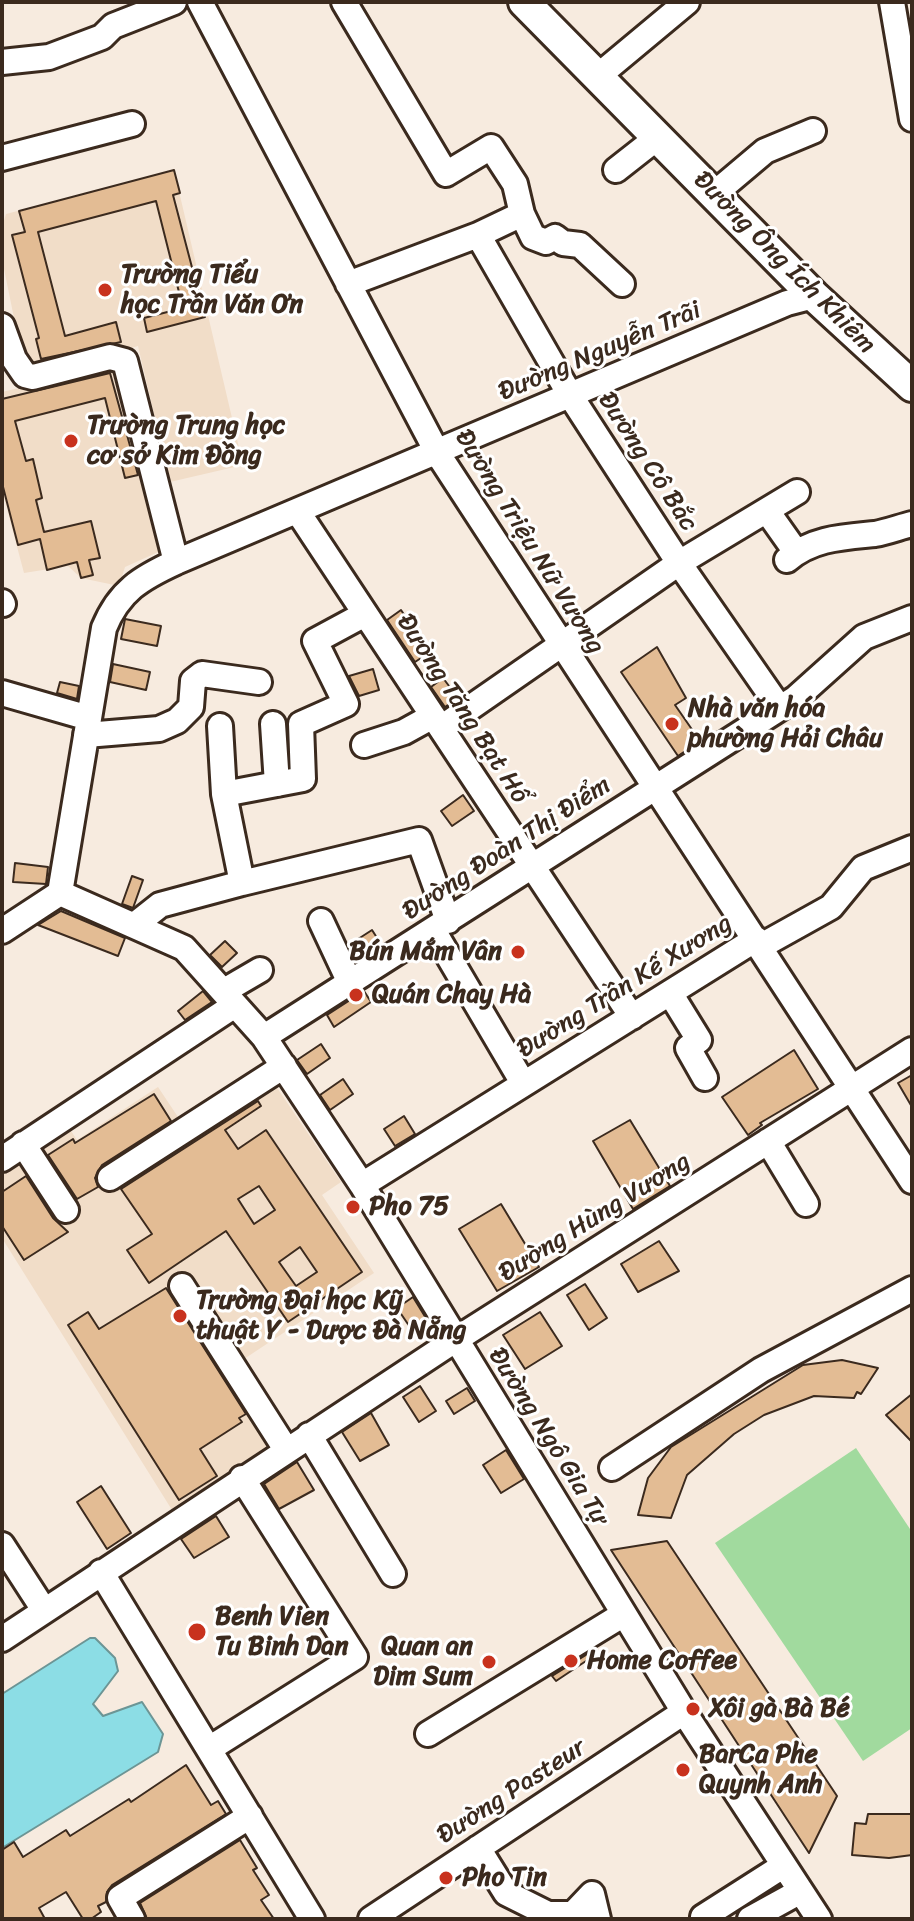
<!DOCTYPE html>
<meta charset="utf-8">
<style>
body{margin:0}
#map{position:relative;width:914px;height:1921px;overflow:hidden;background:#f7ebdf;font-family:Sriracha,sans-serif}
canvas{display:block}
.frame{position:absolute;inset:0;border:4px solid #3b2a1e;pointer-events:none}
</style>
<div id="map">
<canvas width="914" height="1921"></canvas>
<div class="frame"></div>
</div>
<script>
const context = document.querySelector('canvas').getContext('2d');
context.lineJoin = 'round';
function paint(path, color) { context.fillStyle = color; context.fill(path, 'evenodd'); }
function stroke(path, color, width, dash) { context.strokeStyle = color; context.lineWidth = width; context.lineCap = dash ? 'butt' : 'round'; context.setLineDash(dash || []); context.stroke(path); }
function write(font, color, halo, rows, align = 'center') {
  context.font = font + ' Sriracha,sans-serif'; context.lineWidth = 6; context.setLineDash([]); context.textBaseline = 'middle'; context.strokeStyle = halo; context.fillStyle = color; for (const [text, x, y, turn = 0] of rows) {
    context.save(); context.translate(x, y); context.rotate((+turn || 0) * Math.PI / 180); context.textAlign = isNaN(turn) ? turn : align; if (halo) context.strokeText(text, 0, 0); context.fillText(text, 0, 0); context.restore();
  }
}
paint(new Path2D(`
 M174,170l69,295 -73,17 -32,-136 -83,23 -31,-2 -22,-108v-32l4,-13z
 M121,364l44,185 -40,18 -6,19 -38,-8 -13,-12 -44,7 -22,-83v-98z
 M265,1070l76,112 -19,13 52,78 -130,86 48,74 -120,77 -170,-272v-73l63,-43 12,18 81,-53 24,36z`), '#f1ddc8');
paint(new Path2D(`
 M856,1448l56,84v196l-49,33 -148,-218z`), '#a1da9e');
const water = new Path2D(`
 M90,1638h5l20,20 3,13 -25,33 10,12 39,-14 21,32 -5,18 -156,96v-154z`);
paint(water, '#8cdde5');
stroke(water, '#6c9595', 2);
const building = new Path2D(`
 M174,170l6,23 -7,2 32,122 -58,15 -3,-14 39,-10 -27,-107 -118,31 27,104 51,-14 5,20 -80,17 -5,-20 3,-1 -27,-103 13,-3 -6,-21z
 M110,373l28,102 -13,3 -20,-80 -90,23 11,40 7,-2 9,39 -6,2 8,32 47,-11 9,37 -11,2 4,15 -12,3 -4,-16 -30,8 -7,-31 -22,6 -16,-62v-84z
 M401,610l8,12 -4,3 22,29 -12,8 -28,-42z
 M125,619l36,7 -4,20 -36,-7z
 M657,647l29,51 -11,7 25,36 -22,15 -57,-84z
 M113,664l37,8 -4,18 -36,-8z
 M373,669l6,21 -20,6 -10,-20z
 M443,678l15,20 -13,9 -14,-20z
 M60,682l19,4 -2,13 -20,-6z
 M463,795l11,16 -22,15 -11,-15z
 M15,863l33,4 -2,17 -33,-2z
 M132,876l11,4 -10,28 -11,-4z
 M61,911l64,27 -7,18 -80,-31z
 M372,930l9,14 -17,11 -9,-14z
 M225,941l12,12 -15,14 -12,-12z
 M203,991l9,11 -27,18 -7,-9z
 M364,991l7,11 -37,25 -7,-12z
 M321,1044l9,14 -23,16 -10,-14z
 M794,1050l24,39 -58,34 2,2 -14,10 -26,-38z
 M912,1075v32l-14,-24z
 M343,1079l10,15 -23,16 -10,-15z
 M154,1094l17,27 -69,44 -7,13 3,9 -21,12 -29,-44 25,-16 2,4z
 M258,1101l3,5 -36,24 13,19 28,-19 96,142 -74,50 -62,-91 -77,52 -22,-33 25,-16 -31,-45zM259,1186l16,24 -21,14 -16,-25zM300,1247l17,25 -21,14 -17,-24z
 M404,1116l11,18 -20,12 -11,-17z
 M630,1120l40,66 -37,23 -40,-68z
 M26,1176l27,42 15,14 -44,28 -22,-34v-34z
 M501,1204l38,63 -42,24 -38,-62z
 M659,1241l20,30 -41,21 -17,-28z
 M585,1284l22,34 -18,12 -22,-35z
 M166,1288l80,126 -7,4 3,4 -42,27 17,27 -38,24 -111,-175 20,-13 11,17z
 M413,1297l16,26 -15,10 -17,-25z
 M540,1312l22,34 -37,23 -22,-34z
 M842,1360l36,8 -17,26 -4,-2 -3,6 -40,-2 -50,19 -30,19 -47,41 -16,43 -33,-3 10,-37 23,-31 132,-82z
 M420,1386l16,25 -17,11 -16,-25z
 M467,1388l8,13 -21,13 -8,-13z
 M912,1394v48l-26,-27z
 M371,1413l18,32 -29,16 -18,-29z
 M506,1450l18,29 -23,14 -18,-28z
 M297,1462l17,28 -35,19 -15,-25z
 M101,1486l30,47 -24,16 -30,-47z
 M216,1516l13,21 -35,21 -13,-19z
 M667,1541l170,255 -28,57 -198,-303z
 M594,1650l4,3 -42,28 -4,-5z
 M186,1765l25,40 7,-4 8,13 -114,71 -5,7 -1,10 -8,4 3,6 -10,7h-8l-17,-27 -27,16 6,11h-43v-69l12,-8 9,15 43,-27 4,6 59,-37 2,3z
 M868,1814h44v41l-23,3 -37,-3 3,-32 11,1z
 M240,1840l17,28 -4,2 16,25 -8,5 13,19h-127l-7,-16z`);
paint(building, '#e3bc94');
stroke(building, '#3b2a1e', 2);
const minor = new Path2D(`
 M200,2l238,452 474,727
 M344,2l102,172 45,-27 24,37 7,30
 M892,2l20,117
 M2,62l47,-5 53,-20 11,-11 61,-24
 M597,77l90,-75
 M2,158l130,-34
 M616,170l42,-33
 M714,194l51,-43 48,-20
 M478,235l44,-21 11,23 13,5 9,-5 8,6 17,2 42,39
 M348,284l130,-49 92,160 109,168 100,144
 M2,326l12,33 11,16 8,2 77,-20 15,4 51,201
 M767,511l29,41
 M298,512l334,505
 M787,560c25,-22 57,-23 88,-26 12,-2 25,-7 37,-10
 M2,602l1,2
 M2,693l87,25
 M273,724l4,60
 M220,726l4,68 18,89 177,-43 29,81
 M441,728l238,-165 118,-71
 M86,735l73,-6 18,-8 14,-14 2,-26 9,-7 57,8
 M364,745l40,-13 29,-16
 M224,794l79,-15 -2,-55 45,-20 -31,-63 50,-27
 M60,893l124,55 80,89 98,148 322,527 135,207
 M321,921l29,62
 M136,924l24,-19 82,-22
 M433,930l90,153
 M2,931l58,-38 44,-265c15,-37 37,-50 72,-66l611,-259 27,-7
 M761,946l70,-39 32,-39 49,-20
 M224,991l36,-21
 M670,993l29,47 -11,8 17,30
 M264,1037l532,-339 68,-61 48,-19
 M768,1141l38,63
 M23,1144l43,66
 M2,1159l233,-154
 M110,1178l174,-112
 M362,1185l394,-246
 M182,1286l105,165
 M309,1435l84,139
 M612,1468l149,-98 151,-81
 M2,1545l42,65
 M101,1572l211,347
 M2,1639l453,-299 457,-290
 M428,1734l196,-120
 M209,1749l146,-92 -113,-179
 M478,1848l28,45 42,21h25l19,-20 6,25
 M703,1917l80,-51
 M132,1919l-12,-21 130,-82
 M371,1919l313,-207
 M750,1919l49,-27`);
const major = new Path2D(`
 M524,2l290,294 98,90`);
stroke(minor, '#3b2a1e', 30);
stroke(major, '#3b2a1e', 36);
stroke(minor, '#fff', 24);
stroke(major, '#fff', 30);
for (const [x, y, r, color] of [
 [105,290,8,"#c8321e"],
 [71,441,8,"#c8321e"],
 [672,724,8,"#c8321e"],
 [518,952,8,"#c8321e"],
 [356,995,8,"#c8321e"],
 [353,1207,8,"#c8321e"],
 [180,1316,8,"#c8321e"],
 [197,1632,10,"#c8321e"],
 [571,1661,8,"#c8321e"],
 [489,1662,8,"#c8321e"],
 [693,1709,8,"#c8321e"],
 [683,1770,8,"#c8321e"],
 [446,1878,8,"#c8321e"]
]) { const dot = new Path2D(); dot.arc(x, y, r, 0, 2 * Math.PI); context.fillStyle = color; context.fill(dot); stroke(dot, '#fff', 3); }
write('26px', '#3b2a1e', '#fff', [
 ["Đường Ông Ích Khiêm",784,263,45],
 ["Đường Nguyễn Trãi",600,352,-23],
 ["Đường Cô Bắc",647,462,57],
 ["Đường Triệu Nữ Vương",529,542,58],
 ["Đường Tăng Bạt Hổ",462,709,57],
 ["Đường Đoàn Thị Điểm",507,849,-33],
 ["Đường Trần Kế Xương",625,987,-32],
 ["Đường Hùng Vương",595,1218,-32],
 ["Đường Ngô Gia Tự",548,1437,58],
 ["Đường Pasteur",512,1792,-33]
]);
write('bold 26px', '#3b2a1e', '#fff', [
 ["Trường Tiểu",121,275],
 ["học Trần Văn Ơn",121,305],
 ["Trường Trung học",87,426],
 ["cơ sở Kim Đồng",87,456],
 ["Nhà văn hóa",688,709],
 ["phường Hải Châu",688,739],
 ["Bún Mắm Vân",502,952,"right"],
 ["Quán Chay Hà",372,995],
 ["Pho 75",369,1207],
 ["Trường Đại học Kỹ",196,1301],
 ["thuật Y - Dược Đà Nẵng",196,1331],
 ["Benh Vien",215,1617],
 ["Tu Binh Dan",215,1647],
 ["Quan an",473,1647,"right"],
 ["Dim Sum",473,1677,"right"],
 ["Home Coffee",587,1661],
 ["Xôi gà Bà Bé",709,1709],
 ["BarCa Phe",699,1755],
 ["Quynh Anh",699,1785],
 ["Pho Tin",462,1878]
], 'left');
</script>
